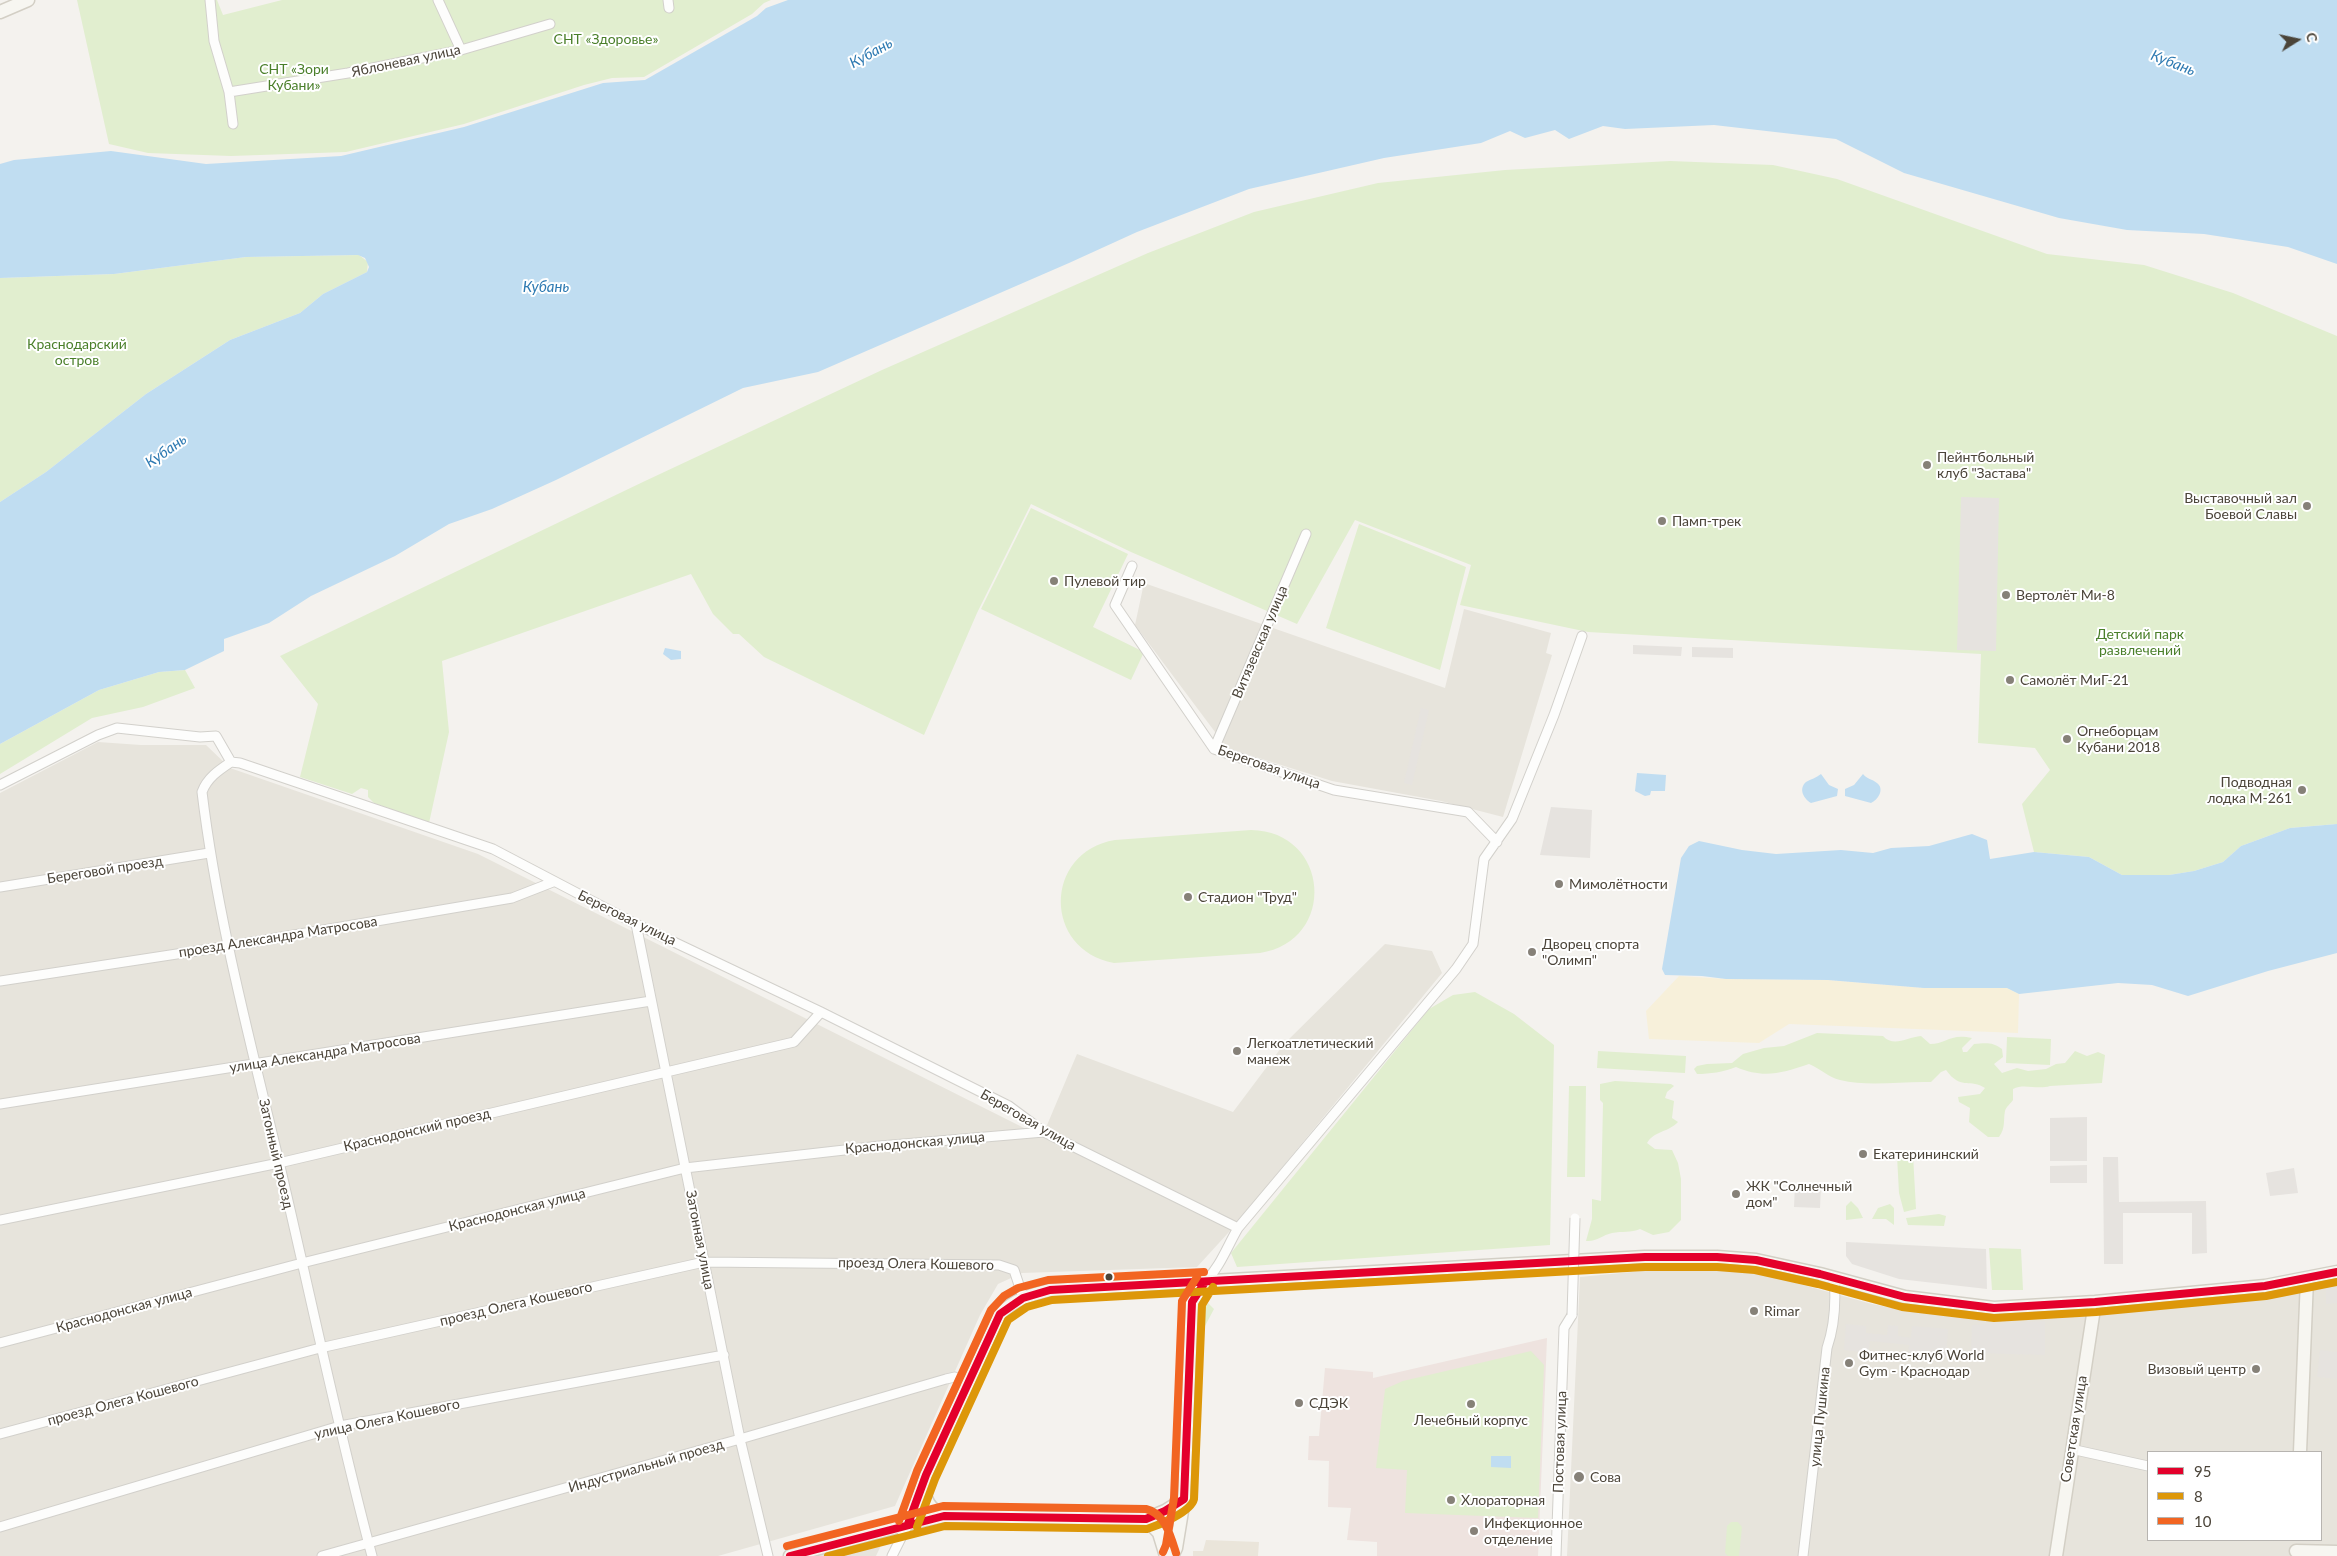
<!DOCTYPE html>
<meta charset="utf-8">
<style>
body{margin:0}
#map{position:relative;width:2337px;height:1556px;overflow:hidden;background:#f4f2ee;font-family:Lato,sans-serif}
canvas{display:block}
.legend{position:absolute;left:2147px;top:1451px;width:175px;height:90px;box-sizing:border-box;background:#fff;border:1px solid #b7b4b0;margin:0;padding:6px 9px;list-style:none;font-size:15px;color:#4b4439}
.legend li{display:flex;align-items:center;gap:10px;height:25px}
.legend b{width:25px;border:1px solid #b7b4b0}
.north{position:absolute;left:2272px;top:15px;width:50px;height:50px;-webkit-text-stroke:4px #fff;paint-order:stroke;rotate:80deg;font-size:14px;font-weight:700;line-height:20px;text-align:center;color:#4b4439}
.north::after{content:'';display:block;margin:auto;width:18px;height:22px;background:#4b4439;clip-path:polygon(50% 0,100% 100%,50% 72%,0 100%)}
</style>
<div id="map">
<canvas width="2337" height="1556"></canvas>
<ul class="legend">
<li><b style="height:6px;background:#e4002b"></b>95</li>
<li><b style="height:6px;background:#dd9709"></b>8</li>
<li><b style="height:6px;background:#f26522"></b>10</li>
</ul>
<div class="north">С</div>
</div>
<script>
const context = document.querySelector('canvas').getContext('2d');
context.lineJoin = 'round';
function paint(path, color) { context.fillStyle = color; context.fill(path, 'evenodd'); }
function stroke(path, color, width, dash) { context.strokeStyle = color; context.lineWidth = width; context.lineCap = dash ? 'butt' : 'round'; context.setLineDash(dash || []); context.stroke(path); }
function write(font, color, halo, rows, align = 'center') {
  context.font = font + ' Lato,sans-serif'; context.lineWidth = 4; context.setLineDash([]); context.textBaseline = 'middle'; context.strokeStyle = halo; context.fillStyle = color; for (const [text, x, y, turn = 0] of rows) {
    context.save(); context.translate(x, y); context.rotate((+turn || 0) * Math.PI / 180); context.textAlign = isNaN(turn) ? turn : align; if (halo) context.strokeText(text, 0, 0); context.fillText(text, 0, 0); context.restore();
  }
}
paint(new Path2D(`
 M1144,583l301,105 19,-79 87,24 -5,20 6,2 -49,162 -62,-16 -109,-20 -105,-33 -92,-123z
 M98,742l43,3h65l24,23 248,86 564,283 35,-83 156,58 51,-68 101,-100 47,7 10,22 -213,259 -32,35 -175,6 -24,11 -18,31 -85,191 -177,50h-718v-763z
 M1730,1269l37,6 105,29 36,7 83,8 216,-16 130,-22v275h-770l13,-279 62,-6zM2148,1452h173v88h-173z
 M885,1537l-9,19h-59z`), '#e7e4dc');
paint(new Path2D(`
 M1206,1540l53,2 -1,14h-65v-5h10z`), '#eae5da');
paint(new Path2D(`
 M1547,1338l-9,218h-161v-14l-30,-2 4,-32 -23,-1 1,-46 -21,-1 1,-24h10l6,-68 48,4v6z`), '#eee3df');
paint(new Path2D(`
 M77,0h140l6,15 59,-15h489l-7,3 -12,11 -108,63 -32,1 -28,7 -120,39 -118,28 -115,4 -83,-3 -39,-9z
 M1670,161l103,4 64,14 210,75 97,11 89,28 104,43v488l-47,4 -49,18 -18,16 -29,9 -25,4h-47l-33,-18 -55,-5 -12,-48 28,-34 -15,-22 -57,-5 3,-89 -393,-22 -128,-27 11,-40 -116,-45 -58,104 -166,-72 -100,-48 -54,109 -53,122 -160,-78 -25,-23h-6l-20,-20 -22,-40 -249,87 7,71 -20,91 -55,-20 -6,-6v-7l-7,-2 -9,6 -52,-17 18,-73 -38,-48 365,-175 237,-111 266,-117 106,-41 124,-29 127,-13z
 M359,255l9,7 -1,10 -44,22 -23,19 -70,27 -84,54 -100,78 -46,30v-224l114,-4 132,-17z
 M1031,508l97,46 -35,73 51,25 -13,28 -150,-71z
 M1359,524l107,43 -26,103 -114,-42z
 M185,670l10,18 -52,19 -51,11 -92,56v-30l99,-54 60,-18z
 M1251,830c79,1 87,111 9,123l-146,10c-71,-13 -71,-111 1,-123z
 M1475,992l39,22 40,31 -4,200 -313,22 -6,-14 198,-244 24,-14z
 M1817,1033l66,3c11,12 24,1 38,0l9,8c16,0 20,-11 42,-6l-10,10 1,4h4l7,-8c12,-1 19,-2 28,5l1,8 -9,7 8,9 15,-5 11,3 18,-2 10,-5 9,-1 10,-12 12,5 11,-4 7,3 -3,28 -52,3c-13,4 -26,-3 -37,3v11c-2,3 -7,7 -8,11 -2,10 1,16 -6,26h-11l-19,-15 1,-14 -11,-6 -1,-5 22,-3 5,-6c-14,-10 -24,3 -39,-18l-5,2 -10,10c-29,-1 -62,5 -91,-2 -12,-3 -19,-11 -31,-16 -27,9 -45,15 -73,3 -13,5 -26,7 -39,7l-3,-5 3,-3 10,-2 25,-1 11,-9 21,-6 20,-2z
 M2007,1037l44,2 -1,26 -44,-2z
 M1598,1051l88,5 -1,17 -88,-5z
 M1615,1081l56,3 3,2 -7,6 -2,6 9,3 -2,17 6,4c-9,10 -24,9 -31,21l8,6 17,1 6,13 3,16v41l-12,12 -16,3 -13,-6c-9,4 -18,2 -28,4 -10,2 -15,9 -26,8l6,-22v-20l9,2 2,-98 -3,-3v-16z
 M1569,1086h17l-1,91h-18z
 M1913,1155l3,54 -12,3 -5,-19 -2,-37z
 M1851,1201l7,7 5,10 -17,2v-14z
 M1890,1204l4,4v17l-8,-6h-14l6,-11z
 M1939,1214l7,2 -2,10 -36,-1 -2,-7z
 M1989,1248l32,1 2,41h-31z
 M1208,1303l6,6 -9,17 -8,-1 2,-10z
 M1531,1351l13,14 -6,153 -133,-5 2,-43 -31,-2 9,-79 18,-8z
 M1731,1522h7l4,5 -3,29h-11l-3,-3 2,-27z`), '#e1eecf');
paint(new Path2D(`
 M1679,976l47,3 102,1 96,8h83l12,6 -1,39 -229,-9 -30,19 -110,-4 -3,-28z`), '#f7f0da');
paint(new Path2D(`
 M1961,497l38,1 -3,153 -39,-1z
 M1633,645l49,2 -1,9 -48,-2z
 M1692,647l41,1v10l-41,-1z
 M1421,708l8,2 -17,75 -8,-2z
 M1551,807l41,3 -2,48 -50,-3z
 M2087,1117v44h-37v-43z
 M2103,1157h15l1,45 87,-1 1,52 -15,1v-41h-69v51h-19z
 M2087,1165v18h-37v-17z
 M2294,1168l4,25 -28,3 -4,-23z
 M1795,1185l26,1 -1,22 -26,-1z
 M1846,1242l140,7 1,40 -88,-10 -47,-15 -6,-8z
 M2337,1283v20l-11,1v-19z
 M2045,1321v34l-74,-2 1,-28z
 M1846,1324l20,2v7l21,2 1,-10 10,1v10l13,2 1,-12 36,3 -2,28 -38,-3 1,-9 -39,-4 -2,12 -24,-3z
 M2320,1350l17,2v27l-20,-2z`), '#e6e3df');
paint(new Path2D(`
 M788,0h1549v264l-49,-17 -84,-13 -77,-4 -68,-12 -155,-45 -68,-34 -122,-14 -89,4 -22,-3 -34,13 -14,-9 -30,8 -15,-7 -29,12 -97,15 -135,31 -112,43 -68,31 -251,109 -75,16 -187,92 -64,29 -43,15 -54,32 -84,40 -42,27 -45,16v12l-39,19 -26,2 -60,18 -99,54v-242l46,-30 100,-78 84,-54 70,-27 23,-19 44,-22 2,-5 -4,-9 -7,-3 -112,2 -132,17 -114,4v-114l14,-4 97,-9 95,13 135,-8 123,-29 139,-44 42,-3 112,-64 9,-8z
 M665,648l16,3v8l-10,1 -8,-6z
 M1637,773l29,2 -1,16h-14l-1,4 -5,1 -10,-5z
 M1821,774l8,11 9,4 -1,7 -26,7c-7,-4 -13,-14 -5,-21 5,-3 10,-4 15,-8z
 M1863,774c4,5 9,5 14,9 8,6 1,17 -6,20l-26,-7v-7l9,-4z
 M2337,824v129l-69,18 -80,25 -36,-11 -34,-2 -99,11 -12,-6h-83l-96,-8 -102,-1 -24,-3 -37,-1 -3,-6 19,-111 8,-12 10,-5 43,9 34,4 65,-4 32,3 18,-5 38,-2 43,-12 15,6 3,19 44,-7 55,5 33,18h47l25,-4 29,-9 18,-16 49,-18z
 M1491,1456h20v12l-20,-1z`), '#c0ddf1');
const street = new Path2D(`
 M210,0l4,41 15,51 4,32
 M438,0l23,50
 M668,0l1,8
 M229,92l119,-19 113,-23 89,-26
 M1132,566l-17,39 99,144 120,41 134,22 29,30
 M1214,749l92,-215
 M231,762l9,1 253,86 143,75 185,88 188,94 35,26 194,96
 M231,762c-12,8 -24,16 -29,30 15,125 48,248 77,370 31,131 58,263 93,394
 M0,785l98,-50 19,-7 83,9 16,-1 15,26
 M0,887l209,-34
 M636,924l104,515 28,117
 M0,981l229,-35 283,-48 41,-16
 M0,1104l651,-103
 M0,1220l279,-57 515,-121 27,-30
 M1205,1282c15,-15 22,-35 33,-54l218,-259 17,-25 11,-85 28,-40 42,-104 28,-79
 M0,1343l302,-80 383,-95 195,-22 164,-14
 M0,1434l320,-86 384,-86 295,3 15,5 9,27
 M2071,1449l77,17
 M0,1527l340,-101 384,-71
 M322,1556l418,-117 206,-60 9,-2 13,7
 M892,1556l16,-32
 M1556,1556l8,-228 8,-13
 M1803,1556l24,-208c8,-23 9,-47 7,-71`);
const secondary = new Path2D(`
 M0,12l28,-12
 M2300,1452l7,-173
 M925,1484c-2,16 5,25 19,32
 M1146,1519l13,14 7,23
 M908,1524l18,-49 74,-161c15,-15 30,-19 50,-24l595,-33h72l39,3 64,14 85,23 89,11 101,-6 170,-16 72,-14
 M2296,1551l41,1
 M790,1556l118,-32 36,-8 202,3 19,-8 19,-12
 M1172,1556l4,-8 8,-49 8,-197 13,-20
 M2056,1556l39,-254`);
stroke(street, '#d2d0cb', 11);
stroke(secondary, '#d3cfc5', 15);
stroke(street, '#fdfdfc', 9);
stroke(secondary, '#f7f6f1', 12);
const streetBridge = new Path2D(`
 M1572,1315l3,-97`);
stroke(streetBridge, '#d2d0cb', 11, []);
stroke(streetBridge, '#fdfdfc', 9);
stroke(new Path2D(`
 M908,1524l18,-49 74,-161 23,-16 27,-8 595,-33h72l39,3 64,14 85,23 89,11 101,-6 170,-16 72,-14
 M790,1556l154,-40 202,3 19,-8 19,-12 8,-197 13,-20`), '#e4002b', 8);
stroke(new Path2D(`
 M917,1527l18,-48 73,-159 19,-13 25,-7 593,-33h72l38,3 63,14 84,23 92,11 102,-6 170,-16 71,-14
 M828,1556l117,-30 202,3c12,-4 44,-17 47,-30l8,-194 11,-18`), '#dd9709', 8);
stroke(new Path2D(`
 M899,1521l18,-50 74,-161 13,-14 14,-8 30,-8 156,-8
 M787,1546l156,-40 203,3c19,4 25,28 30,44
 M1163,1552l3,-7 8,-47 8,-197 15,-24`), '#f26522', 8);
for (const [x, y, r, color] of [
 [1927,465,5,"#868178"],
 [2307,506,5,"#868178"],
 [1662,521,5,"#868178"],
 [1054,581,5,"#868178"],
 [2006,595,5,"#868178"],
 [2010,680,5,"#868178"],
 [2067,739,5,"#868178"],
 [2302,790,5,"#868178"],
 [1559,884,5,"#868178"],
 [1188,897,5,"#868178"],
 [1532,952,5,"#868178"],
 [1237,1051,5,"#868178"],
 [1863,1154,5,"#868178"],
 [1736,1194,5,"#868178"],
 [1109,1277,4.5,"#4b4439"],
 [1754,1311,5,"#868178"],
 [1849,1363,5,"#868178"],
 [2256,1369,5,"#868178"],
 [1299,1403,5,"#868178"],
 [1471,1404,5,"#868178"],
 [1579,1477,6,"#868178"],
 [1451,1500,5,"#868178"],
 [1474,1531,5,"#868178"]
]) { const dot = new Path2D(); dot.arc(x, y, r, 0, 2 * Math.PI); context.fillStyle = color; context.fill(dot); stroke(dot, '#fff', 2); }
write('14px', '#4a7f2a', '#fff', [
 ["СНТ «Здоровье»",606,39],
 ["СНТ «Зори",294,69],
 ["Кубани»",294,85],
 ["Краснодарский",77,344],
 ["остров",77,360],
 ["Детский парк",2140,634],
 ["развлечений",2140,650]
]);
write('14px', '#4b4439', '#fff', [
 ["Яблоневая улица",406,61,-12],
 ["Витязевская улица",1260,642,-67],
 ["Береговая улица",1269,767,19],
 ["Береговой проезд",105,870,-9],
 ["Береговая улица",627,918,26],
 ["проезд Александра Матросова",278,937,-9],
 ["улица Александра Матросова",325,1053,-9],
 ["Береговая улица",1028,1120,30],
 ["Краснодонский проезд",417,1130,-13],
 ["Краснодонская улица",915,1143,-5],
 ["Затонный проезд",276,1154,77],
 ["Краснодонская улица",517,1210,-14],
 ["Затонная улица",700,1240,79],
 ["проезд Олега Кошевого",916,1264,1],
 ["проезд Олега Кошевого",516,1304,-13],
 ["Краснодонская улица",124,1310,-15],
 ["проезд Олега Кошевого",123,1401,-15],
 ["улица Пушкина",1820,1417,-84],
 ["улица Олега Кошевого",387,1419,-12],
 ["Советская улица",2074,1429,-81],
 ["Постовая улица",1560,1442,-88],
 ["Индустриальный проезд",646,1466,-16]
]);
write('14px', '#4b4439', '#fff', [
 ["Пейнтбольный",1937,457],
 ["клуб \"Застава\"",1937,473],
 ["Выставочный зал",2297,498,"right"],
 ["Боевой Славы",2297,514,"right"],
 ["Памп-трек",1672,521],
 ["Пулевой тир",1064,581],
 ["Вертолёт Ми-8",2016,595],
 ["Самолёт МиГ-21",2020,680],
 ["Огнеборцам",2077,731],
 ["Кубани 2018",2077,747],
 ["Подводная",2292,782,"right"],
 ["лодка М-261",2292,798,"right"],
 ["Мимолётности",1569,884],
 ["Стадион \"Труд\"",1198,897],
 ["Дворец спорта",1542,944],
 ["\"Олимп\"",1542,960],
 ["Легкоатлетический",1247,1043],
 ["манеж",1247,1059],
 ["Екатерининский",1873,1154],
 ["ЖК \"Солнечный",1746,1186],
 ["дом\"",1746,1202],
 ["Rimar",1764,1311],
 ["Фитнес-клуб World",1859,1355],
 ["Gym - Краснодар",1859,1371],
 ["Визовый центр",2246,1369,"right"],
 ["СДЭК",1309,1403],
 ["Лечебный корпус",1471,1420,"center"],
 ["Сова",1590,1477],
 ["Хлораторная",1461,1500],
 ["Инфекционное",1484,1523],
 ["отделение",1484,1539]
], 'left');
write('italic 15px', '#2e7ab2', '#fff', [
 ["Кубань",871,53,-29],
 ["Кубань",2173,63,21],
 ["Кубань",546,287],
 ["Кубань",166,451,-35]
]);
</script>
